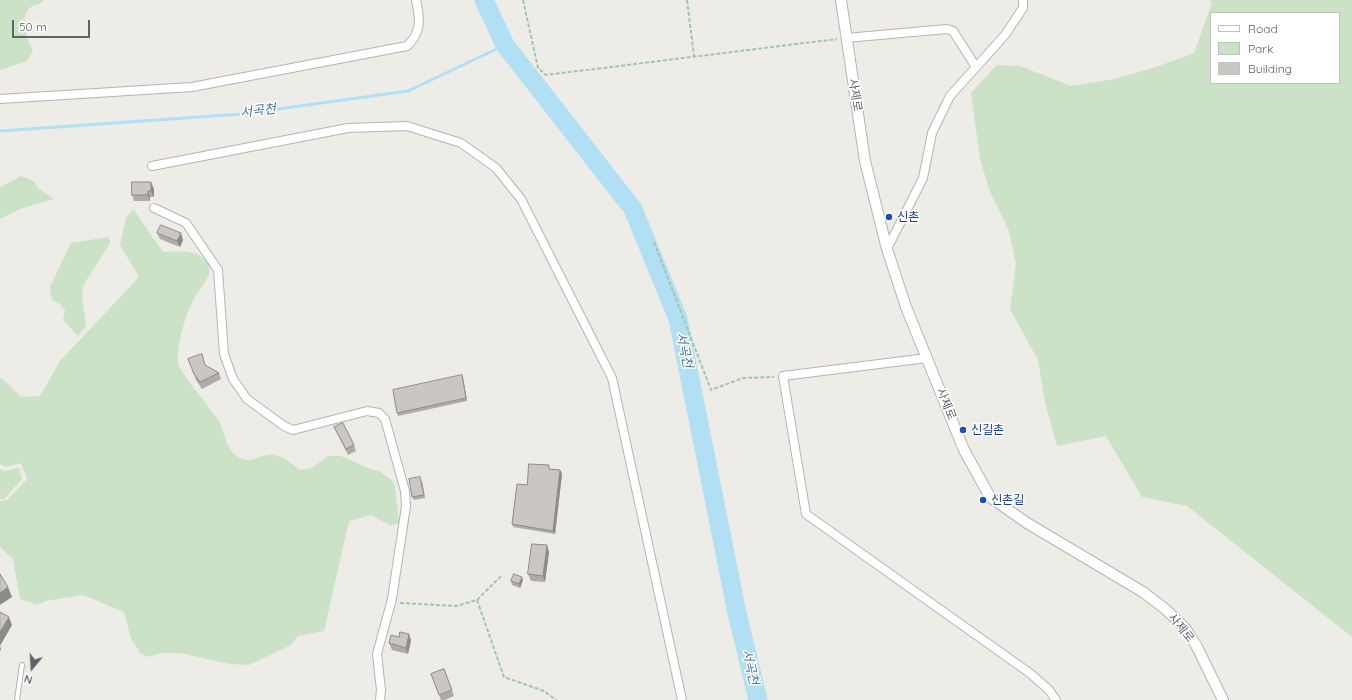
<!DOCTYPE html>
<meta charset="utf-8">
<style>
body{margin:0}
#map{position:relative;width:1352px;height:700px;overflow:hidden;background:#eeece7;font-family:Quicksand,sans-serif}
canvas{display:block}
.legend{position:absolute;left:1210px;top:12px;width:130px;height:72px;box-sizing:border-box;background:#fff;border:1px solid #bfc0c1;margin:0;padding:5px 7px;list-style:none;font-size:12px;color:#5e6265}
.legend li{display:flex;align-items:center;gap:8px;height:20px}
.legend b{width:20px;border:1px solid #bfc0c1}
.north{position:absolute;left:12px;top:648px;width:40px;height:40px;-webkit-text-stroke:3px #fff;paint-order:stroke;rotate:198deg;font-size:11px;font-weight:700;line-height:16px;text-align:center;color:#5e6265}
.north::after{content:'';display:block;margin:auto;width:14px;height:18px;background:#5e6265;clip-path:polygon(50% 0,100% 100%,50% 72%,0 100%)}
.scale{position:absolute;left:12px;top:20px;width:78px;height:18px;box-sizing:border-box;border:2px solid #5e6265;border-top:0;padding-left:5px;font-size:12px;line-height:14px;white-space:nowrap;color:#5e6265;-webkit-text-stroke:3px #fff;paint-order:stroke}
</style>
<div id="map">
<canvas width="1352" height="700"></canvas>
<ul class="legend">
<li><b style="height:5px;background:#fff"></b>Road</li>
<li><b style="height:11px;background:#cbe2c7"></b>Park</li>
<li><b style="height:11px;background:#cac7c3"></b>Building</li>
</ul>
<div class="north">N</div>
<div class="scale">50 m</div>
</div>
<script>
const context = document.querySelector('canvas').getContext('2d');
context.lineJoin = 'round';
function paint(path, color) { context.fillStyle = color; context.fill(path, 'evenodd'); }
function stroke(path, color, width, dash) { context.strokeStyle = color; context.lineWidth = width; context.lineCap = dash ? 'butt' : 'round'; context.setLineDash(dash || []); context.stroke(path); }
function write(font, color, halo, rows, align = 'center') {
  context.font = font + ' Quicksand,"Noto Sans KR",sans-serif'; context.lineWidth = 3; context.setLineDash([]); context.textBaseline = 'middle'; context.strokeStyle = halo; context.fillStyle = color; for (const [text, x, y, turn = 0] of rows) {
    context.save(); context.translate(x, y); context.rotate((+turn || 0) * Math.PI / 180); context.textAlign = isNaN(turn) ? turn : align; if (halo) context.strokeText(text, 0, 0); context.fillText(text, 0, 0); context.restore();
  }
}
paint(new Path2D(`
 M0,0h44c-4,5 -9,4 -13,7 -14,12 -3,32 2,44l-6,10 -27,9z
 M1210,0h142v637l-165,-131 -45,-9 -36,-61 -49,10 -12,-43 -7,-43 -28,-51 6,-45 -7,-33 -20,-42 -9,-30 -9,-66 26,-28 23,1 51,20 43,-7 42,-12 38,-14 18,-50zM1211,13h128v70h-128z
 M21,176l13,5 4,7 16,11 -34,10 -20,10v-32z
 M133,209l30,43c14,0 39,-4 46,14 4,11 -12,25 -16,35 -8,15 -18,48 -14,65 3,8 31,42 38,52 7,9 8,27 16,35 16,15 26,0 41,2 9,1 18,9 26,15l12,-2 16,-12h13l29,13 9,2 13,9 3,7 4,36 -8,3 -20,-11 -22,6 -25,110 -26,5 -7,9 -42,20 -19,-1 -50,-11h-20l-11,4 -9,-4 -9,-14 -7,-27 -41,-17 -37,6 -9,4 -17,-6 -7,-40 -13,-12v-46l7,-1 20,-21 -6,-16 -15,4 -6,-3v-86h2l19,19 19,-1 20,-35 79,-84 -19,-32 6,-27z
 M109,237l1,6 -26,41 -2,10 4,32 -8,10 -15,-16 2,-10 -5,-6 -8,-4 -2,-13 21,-44z
 M19,468l3,11 -18,20h-4v-30l4,2z`), '#cbe2c7');
stroke(new Path2D(`
 M0,131l242,-17 166,-23 97,-46`), '#b1e0f4', 3);
stroke(new Path2D(`
 M484,0l21,45 128,164 45,110 59,294 21,87`), '#b1e0f4', 19);
const service = new Path2D(`
 M17,700l5,-35`);
const minor = new Path2D(`
 M846,38l101,-9 6,2 23,36
 M0,99l192,-12 215,-41c15,-14 13,-28 9,-46
 M152,166l196,-38 59,-2 54,17 35,25 25,31 91,179 70,322
 M154,208l32,15 32,47 6,84 9,25 14,20 37,27 9,4 74,-19 12,2 6,6 20,72 1,15 -14,93 -15,55 4,36 -1,10
 M887,249l36,-71 9,-45 18,-37 55,-61 18,-27v-8
 M927,358l-144,18 23,138 225,160 18,16 7,10`);
const tertiary = new Path2D(`
 M841,0l24,161 22,88 19,58 58,143 26,47 37,26 116,69 21,16 21,20 11,17 27,55`);
stroke(service, '#b2b4b7', 6);
stroke(minor, '#b2b4b7', 10);
stroke(tertiary, '#b2b4b7', 12);
stroke(new Path2D(`
 M523,0l15,68 8,7 291,-36
 M687,0l7,56
 M654,242l57,148 32,-12 31,-1
 M477,600l27,77 40,14 12,9
 M400,603l56,3 21,-6 25,-25`), '#a3c5a8', 2, [4, 2]);
stroke(service, '#fff', 4);
stroke(minor, '#fff', 8);
stroke(tertiary, '#fff', 10);
paint(new Path2D(`
 M154,189v8h-4v4h-16l-2,-6z
 M157,233l26,7 -3,7 -20,-8z
 M188,359l17,6 14,8 2,6 -19,10 -6,-9z
 M463,378l4,23 -69,15 -1,-3z
 M334,427l20,18 2,6 -8,4z
 M550,469l10,1 2,4 -7,60 -42,-7 -1,-3 15,-39z
 M422,480l3,18 -11,2 -2,-3z
 M549,552l-4,30 -14,-1 -3,-7z
 M523,580l-3,8 -8,-3 -1,-4z
 M411,640l-3,14 -16,-4 -3,-7z
 M444,669l10,27 -9,4h-4l-10,-26z`), '#aeaba8');
paint(new Path2D(`
 M151,182l3,7v8l-3,-6z
 M148,191l2,6v4l-2,-6z
 M181,233l2,7 -3,7 -3,-6z
 M462,375l1,3 4,23 -1,-3z
 M560,470l2,4 -7,60 -2,-3z
 M547,545l2,7 -4,30 -2,-6z
 M522,577l1,3 -3,8 -1,-4z
 M8,587l4,10 -12,8v-12z
 M9,617l3,8 -12,21 1,3 -1,2v-19z
 M409,634l2,6 -3,14 -2,-6z`), '#8d8b88');
const building = new Path2D(`
 M132,182h19v9h-3v4h-16z
 M161,225l20,8 -4,8 -20,-8z
 M202,354l3,11 14,8 -19,9 -6,-8 -6,-15z
 M462,375l4,23 -69,15 -4,-23z
 M343,423l11,22 -8,4 -12,-22z
 M529,464l20,1v4l11,1 -7,61 -41,-7 5,-40 10,1z
 M420,477l4,18 -12,2 -3,-18z
 M532,544l15,1 -4,31 -15,-2z
 M0,574l8,13 -8,6z
 M514,574l8,3 -3,7 -8,-3z
 M0,612l9,5 -9,15z
 M400,632l9,2 -3,14 -17,-5 2,-8 8,2z
 M444,669l8,21 -13,5 -8,-21z`);
paint(building, '#cac7c3');
stroke(building, '#8d8b88', 1);
for (const [x, y, r, color] of [
 [889,217,4,"#1a4fb4"],
 [963,430,4,"#1a4fb4"],
 [983,500,4,"#1a4fb4"]
]) { const dot = new Path2D(); dot.arc(x, y, r, 0, 2 * Math.PI); context.fillStyle = color; context.fill(dot); stroke(dot, '#fff', 1.5); }
write('12px', '#5e6265', '#fff', [
 ["사제로",855,95,81],
 ["사제로",946,404,68],
 ["사제로",1181,628,51]
]);
write('12px', '#164399', '#fff', [
 ["신촌",897,217],
 ["신길촌",971,430],
 ["신촌길",991,500]
], 'left');
write('italic 13px', '#497894', '#fff', [
 ["서곡천",258,111,-7],
 ["서곡천",684,350,78],
 ["서곡천",750,667,77]
]);
</script>
